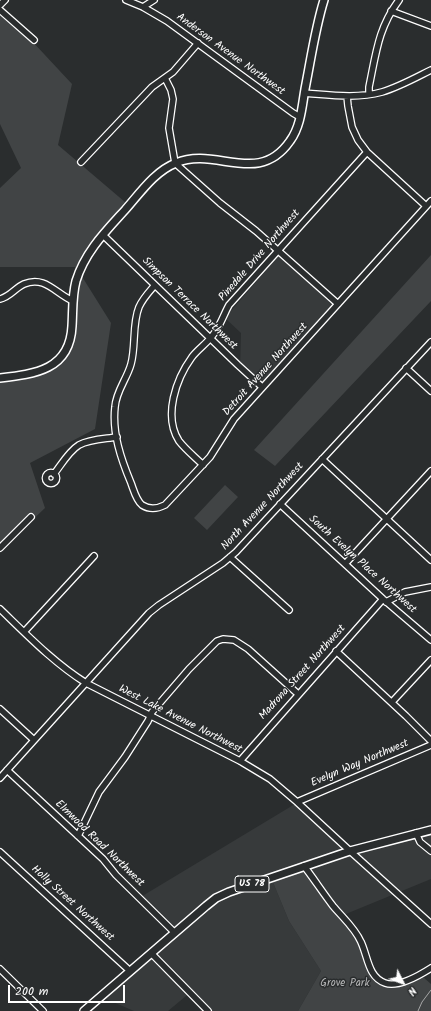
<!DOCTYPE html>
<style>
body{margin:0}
#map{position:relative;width:431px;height:1011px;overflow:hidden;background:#2a2d2e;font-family:Kalam,sans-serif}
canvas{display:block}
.north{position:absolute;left:383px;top:963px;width:40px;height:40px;-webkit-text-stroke:3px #2a2d2e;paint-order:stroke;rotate:132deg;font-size:11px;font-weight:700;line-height:16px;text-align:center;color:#fff}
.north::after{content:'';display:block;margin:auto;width:14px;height:18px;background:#fff;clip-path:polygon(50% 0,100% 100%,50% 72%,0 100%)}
.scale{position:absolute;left:8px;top:985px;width:117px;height:18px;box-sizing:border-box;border:2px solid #fff;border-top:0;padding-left:5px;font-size:12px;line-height:14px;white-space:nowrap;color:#fff;-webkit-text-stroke:3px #2a2d2e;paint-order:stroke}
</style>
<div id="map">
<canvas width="431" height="1011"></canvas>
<div class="north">N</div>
<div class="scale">200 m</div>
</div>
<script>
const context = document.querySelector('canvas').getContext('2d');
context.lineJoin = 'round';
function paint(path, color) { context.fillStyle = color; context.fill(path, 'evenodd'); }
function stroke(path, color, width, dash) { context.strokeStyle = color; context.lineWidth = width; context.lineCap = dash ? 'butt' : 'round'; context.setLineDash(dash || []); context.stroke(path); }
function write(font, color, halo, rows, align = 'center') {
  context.font = font + ' Kalam,sans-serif'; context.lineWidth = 3; context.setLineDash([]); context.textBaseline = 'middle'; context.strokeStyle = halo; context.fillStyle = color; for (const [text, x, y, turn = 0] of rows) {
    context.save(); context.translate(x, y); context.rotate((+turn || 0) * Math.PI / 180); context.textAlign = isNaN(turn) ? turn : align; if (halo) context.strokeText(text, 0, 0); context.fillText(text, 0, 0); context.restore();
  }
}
paint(new Path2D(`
 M278,256l58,47 -79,85 -17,-18 1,-37 -16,-15z
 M300,801l49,55 82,-26v49l-90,37 -69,-36 17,41 32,50 -23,40h-85l-21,-20 -24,20h-34l-35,-15 76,-62 -36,-36z`), '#373a3b');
paint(new Path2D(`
 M3,10l69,74 -14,61 74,63 -39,36 -17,23 35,56 -16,106 -65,34 15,45 -45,43v-177l43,-2 21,-16 6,-22 5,-67h-75v-79l21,-20 -21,-44v-111z
 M431,255v46l-156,165 -21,-16z
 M225,485l13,12 -31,33 -13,-12z
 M306,865l55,81 13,35 20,4 29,-8 8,7v27h-133l23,-40 -32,-50 -17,-41z`), '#414445');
stroke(new Path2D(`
 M418,1011l4,-9 9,-12`), '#a6a7a7', 1);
const minor = new Path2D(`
 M126,0l17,7 24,14 126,92 7,4
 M0,5l5,-5
 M143,7l11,-7
 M0,10l34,30
 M391,11l40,15
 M165,78l6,12 2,9 -4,29 6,35 45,40 36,28 82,73
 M304,93c26,2 53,6 78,-1 17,-5 33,-14 49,-22
 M369,94v-7c7,-33 9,-59 30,-87
 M347,96l1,10 4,21 6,13 9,12 59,54
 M81,162l71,-75 21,-15 25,-29
 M103,235l135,130 24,22
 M155,285c-6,7 -12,13 -16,22 -7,17 -3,39 -8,57 -4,15 -15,27 -16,43 -3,26 6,52 16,76 3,8 5,17 11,22 8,5 15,4 23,0l45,-48 24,-38 197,-218
 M0,299c10,-2 15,-11 24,-15 21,-9 32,10 49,17
 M406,368l25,23
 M322,459l109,101
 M203,465c-8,-8 -17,-15 -24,-24 -16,-25 -3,-62 13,-84 7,-9 17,-15 23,-25 6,-8 9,-18 14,-27l138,-153
 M45.5 478a5.5 5.5 0 1 1 11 0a5.5 5.5 0 1 1-11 0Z
 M54,474c7,-9 15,-23 25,-29 11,-6 26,-6 38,-8
 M280,504l103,95 48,41
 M0,548l31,-31
 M230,557l59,53
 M345,564l86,-93
 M386,602l19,-10 26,-5
 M0,609c27,26 54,54 86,74l154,78 30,18 27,23 53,49 81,73
 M24,632l70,-76
 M336,651l70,65 25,25
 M392,702l39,-42
 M0,709l34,31
 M240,761l143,-162
 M7,770l96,89 13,16 59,58
 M0,778l149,-165 10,-8 64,-42 13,-11 195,-210
 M297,802l134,-57
 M416,833l4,9 11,9
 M78,836l21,-44 26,-35 23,-36 4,-9 37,-43 28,-28 6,-2 11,1 14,9 50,45
 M0,852l130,119
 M304,866c10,13 19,27 29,40 10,12 22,22 28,36 7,15 7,35 24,41 13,5 35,-8 46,-15
 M151,953l57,58
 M0,969l43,42`);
const major = new Path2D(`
 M0,378c35,-4 70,-8 72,-52 1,-15 0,-30 4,-45 9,-29 29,-49 49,-71 15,-17 30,-39 51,-47 40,-17 82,24 114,-22 11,-15 12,-35 15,-52 6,-30 10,-60 19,-89
 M84,1011l122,-105 10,-8 13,-6 121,-41 81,-21`);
stroke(minor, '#fff', 8);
stroke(major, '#fff', 10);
stroke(minor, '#2a2d2e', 5.5);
stroke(major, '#2a2d2e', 7);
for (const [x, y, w] of [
 [252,884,34]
]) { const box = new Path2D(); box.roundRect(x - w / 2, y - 8, w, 16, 3); context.fillStyle = '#2a2d2e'; context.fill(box); stroke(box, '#fff', 1); }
write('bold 10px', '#fff', null, [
 ["US 78",252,884]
]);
write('11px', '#fff', '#2a2d2e', [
 ["Anderson Avenue Northwest",230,55,36],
 ["Pinedale Drive Northwest",260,256,-49],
 ["Simpson Terrace Northwest",189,304,44],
 ["Detroit Avenue Northwest",266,370,-48],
 ["North Avenue Northwest",263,507,-47],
 ["South Evelyn Place Northwest",362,565,42],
 ["Madrona Street Northwest",303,673,-48],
 ["West Lake Avenue Northwest",180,720,27],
 ["Evelyn Way Northwest",360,764,-23],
 ["Elmwood Road Northwest",99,844,44],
 ["Holly Street Northwest",72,904,42]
]);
write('11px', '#b3b4b5', '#2a2d2e', [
 ["Grove Park",345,984]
]);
</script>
